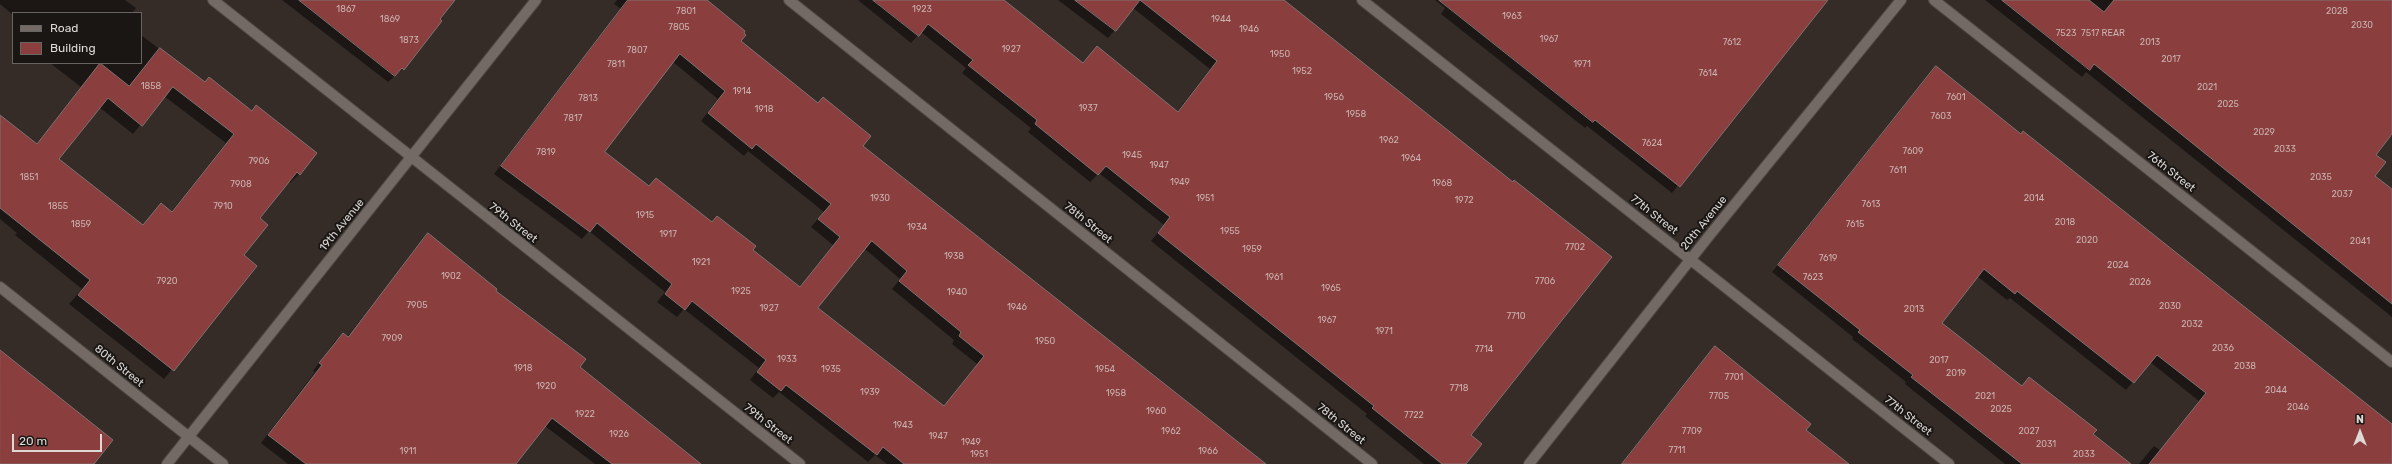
<!DOCTYPE html>
<style>
body{margin:0}
#map{position:relative;width:2392px;height:464px;overflow:hidden;background:#352c28;font-family:Rubik,sans-serif}
canvas{display:block}
.legend{position:absolute;left:12px;top:12px;width:130px;height:52px;box-sizing:border-box;background:#191614;border:1px solid #686462;margin:0;padding:5px 7px;list-style:none;font-size:12px;color:#ded9d6}
.legend li{display:flex;align-items:center;gap:8px;height:20px}
.legend b{width:20px;border:1px solid #686462}
.north{position:absolute;left:2340px;top:412px;width:40px;height:40px;-webkit-text-stroke:3px #191614;paint-order:stroke;rotate:0deg;font-size:11px;font-weight:700;line-height:16px;text-align:center;color:#ded9d6}
.north::after{content:'';display:block;margin:auto;width:14px;height:18px;background:#ded9d6;clip-path:polygon(50% 0,100% 100%,50% 72%,0 100%)}
.scale{position:absolute;left:12px;top:434px;width:90px;height:18px;box-sizing:border-box;border:2px solid #ded9d6;border-top:0;padding-left:5px;font-size:12px;line-height:14px;white-space:nowrap;color:#ded9d6;-webkit-text-stroke:3px #191614;paint-order:stroke}
</style>
<div id="map">
<canvas width="2392" height="464"></canvas>
<ul class="legend">
<li><b style="height:5px;background:#746a65"></b>Road</li>
<li><b style="height:11px;background:#8a3e3d"></b>Building</li>
</ul>
<div class="north">N</div>
<div class="scale">20 m</div>
</div>
<script>
const context = document.querySelector('canvas').getContext('2d');
context.lineJoin = 'round';
function paint(path, color) { context.fillStyle = color; context.fill(path, 'evenodd'); }
function stroke(path, color, width, dash) { context.strokeStyle = color; context.lineWidth = width; context.lineCap = dash ? 'butt' : 'round'; context.setLineDash(dash || []); context.stroke(path); }
function write(font, color, halo, rows, align = 'center') {
  context.font = font + ' Rubik,sans-serif'; context.lineWidth = 4; context.setLineDash([]); context.textBaseline = 'middle'; context.strokeStyle = halo; context.fillStyle = color; for (const [text, x, y, turn = 0] of rows) {
    context.save(); context.translate(x, y); context.rotate((+turn || 0) * Math.PI / 180); context.textAlign = isNaN(turn) ? turn : align; if (halo) context.strokeText(text, 0, 0); context.fillText(text, 0, 0); context.restore();
  }
}
paint(new Path2D(`
 M0,0h125l11,8 -4,5h-119v2l-13,-11z
 M282,0h172l-15,19 2,2 -38,48 -15,13z
 M617,0h88l35,41 77,63 6,-6 39,48 402,318h-377l-12,-9 -7,7 -89,-70 -6,6 -23,-18 9,-12 -75,-59 -7,8 -20,-15 8,-10 -76,-61 -7,8 -88,-65 127,-165 -7,-5zM673,62l45,37 -17,22 43,35 4,-5 76,61 -13,15 22,18 -34,43 -48,-38 -40,-27 -63,-36 -44,-35zM865,249l35,30 -8,10 62,51 -2,4 25,20 -34,43 -126,-99z
 M858,0h144l80,64 15,-17 80,65 33,-43 -77,-61 -25,30 -50,-38h224l187,435 -5,29h-40l-59,-48 2,-2 -216,-173 13,-16 -65,-52 -9,9 -62,-50 3,-4 -69,-55 4,-5 -45,-36 -10,11z
 M1435,0h391l-154,193 -85,-67 -2,2 -144,-114 4,-6z
 M1985,0h407v133l-17,22 -1,21 18,14v127l-306,-245 -4,5z
 M141,35l63,48 47,29 5,-5 43,67 -9,9 -1,-2 -30,37 -16,37 13,11 -92,113 -95,-75 13,-15 -67,-54 2,-2 -17,-14v-103l36,29 45,-58 -31,-24h91zM164,96l62,47 -55,69 -10,-8 -19,22 -84,-67 41,-52 34,27z
 M1936,67l456,358v39h-253l15,-18 6,4 39,-49 -49,-39 -24,28 -116,-92 -3,2 -30,-24 -36,47 80,64 8,-9 63,56 37,30h-124l-100,-80 1,-2 -54,-43 1,-2 -81,-65z
 M428,234l150,133 122,97h-105l-50,-38 -30,38h-227l-27,-21 54,-71 -2,-1 22,-30 8,-7 4,3z
 M1715,347l89,84 43,33h-225z`), '#0007');
const building = new Path2D(`
 M299,0h156l-15,19 2,2 -38,49 -2,-2 -7,8z
 M628,0h79l38,31 -1,2 2,2 -5,6 77,62 5,-6 48,39 -8,10 403,318h-362l-21,-17 -6,8 -91,-70 -5,6 -24,-19 9,-12 -74,-59 -7,9 -20,-16 7,-10 -75,-61 -7,9 -89,-66zM680,54l45,37 -17,22 44,36 4,-5 75,60 -13,15 22,18 -40,50 -47,-37 3,-4 -39,-30 -5,6 -56,-44 -7,8 -44,-34zM872,241l35,30 -8,10 62,51 -2,4 25,20 -40,50 -126,-98z
 M873,0h131l79,63 14,-17 81,66 39,-51 -77,-61h144l229,182 1,-2 98,77 -141,178 11,9 -16,20h-24l-70,-56 2,-2 -216,-173 12,-16 -64,-51 -8,9 -63,-51 2,-4 -69,-55 5,-5 -45,-36 -9,12z
 M1075,0h65l-24,31z
 M1439,0h389l-148,187 -85,-67 -2,2z
 M2002,0h87l15,12 10,-12h278v134l-16,21 10,7 -11,14 17,13v115l-298,-240 -4,6z
 M160,48l45,34 4,-5 43,34 4,-6 61,48 -17,22 -3,-3 -37,46 8,7 -24,30 13,11 -83,105 -96,-76 12,-15 -90,-72v-93l37,29 63,-81 29,23zM173,87l61,47 -62,78 -11,-9 -18,22 -84,-66 49,-61 34,28z
 M1936,66l85,68 2,-3 369,293v40h-243l57,-71 -49,-38 -23,28 -117,-92 -2,3 -31,-25 -42,54 80,63 7,-9 68,53 -4,4 38,30h-109l-111,-87 2,-2 -55,-43 2,-2 -82,-65z
 M428,233l69,56 -1,2 90,68 -6,8 121,97h-89l-60,-46 -36,46h-210l-38,-29 54,-70 -3,-2 24,-30 5,4z
 M1715,346l96,78 -5,6 43,34h-227z
 M0,350l113,90 -19,24h-94z`);
paint(building, '#8a3e3d');
stroke(building, '#7e7272', 1);
const minor = new Path2D(`
 M213,0l587,464
 M789,0l583,464
 M1362,0l587,464
 M1934,0l458,362
 M0,287l223,177
 M167,464l369,-464
 M1529,464l180,-228 192,-236`);
stroke(minor, '#4e4844', 12);
stroke(minor, '#746a65', 10);
write('9px', '#c9b2b0', null, [
 ["1867",346,9],
 ["1923",922,9],
 ["7801",686,11],
 ["2028",2337,11],
 ["1963",1512,16],
 ["1869",390,19],
 ["1944",1221,19],
 ["2030",2362,25],
 ["7805",679,27],
 ["1946",1249,29],
 ["7523",2066,33],
 ["7517 REAR",2103,33],
 ["1967",1549,39],
 ["1873",409,40],
 ["7612",1732,42],
 ["2013",2150,42],
 ["1927",1011,49],
 ["7807",637,50],
 ["1950",1280,54],
 ["2017",2171,59],
 ["7811",616,64],
 ["1971",1582,64],
 ["1952",1302,71],
 ["7614",1708,73],
 ["1858",151,86],
 ["2021",2207,87],
 ["1914",742,91],
 ["1956",1334,97],
 ["7601",1956,97],
 ["7813",588,98],
 ["2025",2228,104],
 ["1937",1088,108],
 ["1918",764,109],
 ["1958",1356,114],
 ["7603",1941,116],
 ["7817",573,118],
 ["2029",2264,132],
 ["1962",1389,140],
 ["7624",1652,143],
 ["2033",2285,149],
 ["7609",1913,151],
 ["7819",546,152],
 ["1945",1132,155],
 ["1964",1411,158],
 ["7906",259,161],
 ["1947",1159,165],
 ["7611",1898,170],
 ["1851",29,177],
 ["2035",2321,177],
 ["1949",1180,182],
 ["1968",1442,183],
 ["7908",241,184],
 ["2037",2342,194],
 ["1930",880,198],
 ["1951",1205,198],
 ["2014",2034,198],
 ["1972",1464,200],
 ["7613",1871,204],
 ["1855",58,206],
 ["7910",223,206],
 ["1915",645,215],
 ["2018",2065,222],
 ["1859",81,224],
 ["7615",1855,224],
 ["1934",917,227],
 ["1955",1230,231],
 ["1917",668,234],
 ["2020",2087,240],
 ["2041",2360,241],
 ["7702",1575,247],
 ["1959",1252,249],
 ["1938",954,256],
 ["7619",1828,258],
 ["1921",701,262],
 ["2024",2118,265],
 ["1902",451,276],
 ["1961",1274,277],
 ["7623",1813,277],
 ["7920",167,281],
 ["7706",1545,281],
 ["2026",2140,282],
 ["1965",1331,288],
 ["1925",741,291],
 ["1940",957,292],
 ["7905",417,305],
 ["2030",2170,306],
 ["1946",1017,307],
 ["1927",769,308],
 ["2013",1914,309],
 ["7710",1516,316],
 ["1967",1327,320],
 ["2032",2192,324],
 ["1971",1384,331],
 ["7909",392,338],
 ["1950",1045,341],
 ["2036",2223,348],
 ["7714",1484,349],
 ["1933",787,359],
 ["2017",1939,360],
 ["2038",2245,366],
 ["1918",523,368],
 ["1935",831,369],
 ["1954",1105,369],
 ["2019",1956,373],
 ["7701",1734,377],
 ["1920",546,386],
 ["7718",1459,388],
 ["2044",2276,390],
 ["1939",870,392],
 ["1958",1116,393],
 ["7705",1719,396],
 ["2021",1985,396],
 ["2046",2298,407],
 ["2025",2001,409],
 ["1960",1156,411],
 ["1922",585,414],
 ["7722",1414,415],
 ["1943",903,425],
 ["1962",1171,431],
 ["7709",1692,431],
 ["2027",2029,431],
 ["1926",619,434],
 ["1947",938,436],
 ["1949",971,442],
 ["2031",2046,444],
 ["7711",1677,450],
 ["1911",408,451],
 ["1966",1208,451],
 ["1951",979,454],
 ["2033",2084,454]
]);
write('11px', '#ded9d6', '#191614', [
 ["76th Street",2171,172,38],
 ["77th Street",1654,215,38],
 ["79th Street",513,223,38],
 ["78th Street",1088,223,39],
 ["20th Avenue",1704,223,-51],
 ["19th Avenue",342,225,-51],
 ["80th Street",119,366,39],
 ["77th Street",1908,416,38],
 ["79th Street",768,424,38],
 ["78th Street",1341,424,39]
]);
</script>
